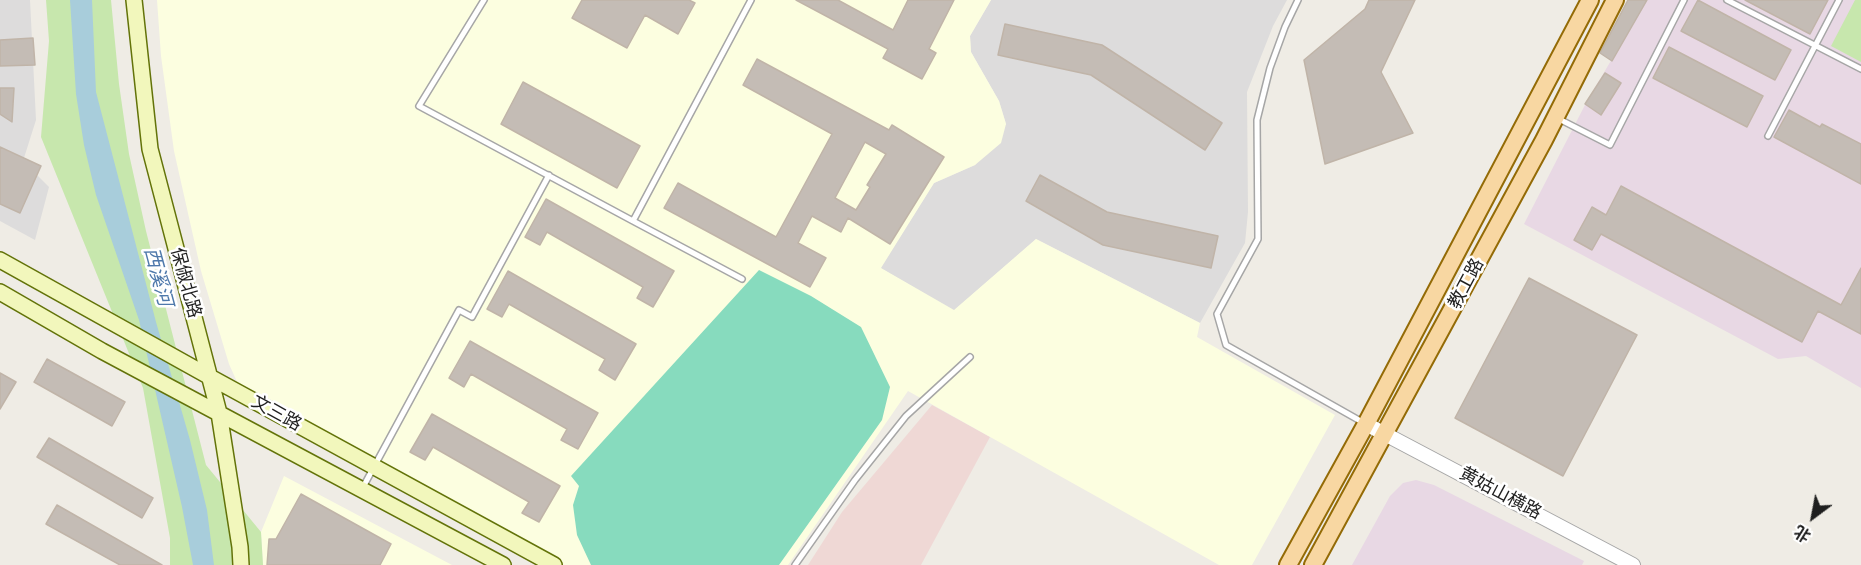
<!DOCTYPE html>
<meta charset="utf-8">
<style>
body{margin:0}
#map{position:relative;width:1861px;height:565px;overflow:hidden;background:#efece5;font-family:"Sofia Sans Condensed","Noto Sans SC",sans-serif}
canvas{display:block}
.north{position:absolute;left:1783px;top:487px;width:60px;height:60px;-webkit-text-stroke:4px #fff;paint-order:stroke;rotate:212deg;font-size:16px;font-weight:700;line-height:24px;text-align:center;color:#1f1f1f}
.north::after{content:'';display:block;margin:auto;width:21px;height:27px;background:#1f1f1f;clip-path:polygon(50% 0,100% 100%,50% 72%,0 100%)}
</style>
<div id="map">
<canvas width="1861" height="565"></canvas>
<div class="north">北</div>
</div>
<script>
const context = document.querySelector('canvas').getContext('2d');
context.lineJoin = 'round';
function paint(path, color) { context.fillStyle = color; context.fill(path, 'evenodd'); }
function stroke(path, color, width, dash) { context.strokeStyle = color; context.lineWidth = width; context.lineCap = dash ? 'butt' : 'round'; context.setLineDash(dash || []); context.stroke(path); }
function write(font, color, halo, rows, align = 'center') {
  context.font = font + ' "Sofia Sans Condensed","Noto Sans SC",sans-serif'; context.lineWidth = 5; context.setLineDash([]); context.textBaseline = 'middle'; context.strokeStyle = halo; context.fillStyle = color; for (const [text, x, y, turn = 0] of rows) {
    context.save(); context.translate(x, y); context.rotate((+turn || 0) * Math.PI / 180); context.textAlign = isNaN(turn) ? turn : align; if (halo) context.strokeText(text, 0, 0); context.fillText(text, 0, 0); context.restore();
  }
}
paint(new Path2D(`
 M0,0h30l6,120 -13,41 26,26 -14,53 -35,-19z
 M991,0h296l-14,26 -26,66 1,120 -3,31 -45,80 -164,-84 -82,72 -74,-43 54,-85 41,-18 31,-41 -7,-23 -28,-49 -1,-16z`), '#dddcdc');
paint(new Path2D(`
 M932,405l58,32 -69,128h-113l34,-53z`), '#efd8d5');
paint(new Path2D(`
 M1647,0h214v388l-55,-32 -28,3 -254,-135 63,-123z
 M1416,480l18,5 150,76 -2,4h-230l38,-69 13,-13z`), '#e8d8e4');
paint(new Path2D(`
 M157,0h834l-21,36 1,16 28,49 7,23 -5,19 -26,22 -41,18 -53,85 73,42 82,-71 164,84 -3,14 138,78 -83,150h-33l-311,-174 -120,174h-227l-323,-181 -9,-20 -28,-93 -27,-120 -13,-95z
 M284,476l168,89h-189l-2,-33z`), '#fcfee0');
paint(new Path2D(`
 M46,0h65l8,84 10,70 17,77 60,234 55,67 2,33h-93v-27l-27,-150 -102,-251 8,-96z
 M1855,0h6v62l-30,-16z`), '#c7e7ad');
paint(new Path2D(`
 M759,270l52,26 50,31 29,60 -8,33 -103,145h-188l-14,-30 -4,-30 6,-19 -8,-10z`), '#87dbbe');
paint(new Path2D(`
 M70,0h22l4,92 60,230 34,118 17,70 7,55h-21l-11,-58 -43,-187 -43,-125 -12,-50 -8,-51z`), '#a8cddb');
const building = new Path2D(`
 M582,0h107l6,3 -17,31 -33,-19 -18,33 -55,-30z
 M796,0h42l55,30 15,-30h46l-25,49 7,4 -14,26 -39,-21 5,-9z
 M1369,0h46l-34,72 32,61 -88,31 -21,-104 61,-51z
 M1628,0h19l-35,61 -12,-8z
 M1698,0l93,50 -16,30 -94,-49z
 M1745,0h83l-18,34z
 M1005,24l97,21 120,78 -17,27 -114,-75 -93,-20z
 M33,38l2,27 -35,1v-26z
 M1669,47l94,49 -16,31 -94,-49z
 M757,59l132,71 3,-5 52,32 -54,87 -42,-26 -7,14 -29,-16 -14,27 28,15 -16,29 -146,-79 14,-25 98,54 56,-103 -89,-49zM865,142l21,12 -19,31 3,2 -14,23 -21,-12z
 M1605,73l16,10 -20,32 -16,-11z
 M523,82l117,64 -23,42 -116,-64z
 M0,88h14l-2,34 -12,-8z
 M1789,110l31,17 2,-3 39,20v40l-87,-47z
 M0,147l41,19 -21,47 -20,-9z
 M1040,175l67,37 111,24 -7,32 -108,-23 -77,-44z
 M1621,186l220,119 20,-37v66l-43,-23 -16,31 -201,-108 -9,16 -18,-10 18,-33 14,8z
 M546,199l128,72 -21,36 -16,-9 6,-11 -96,-55 -7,13 -15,-8z
 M508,271l128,73 -21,36 -16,-10 6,-11 -96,-55 -7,13 -15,-8z
 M1529,278l108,57 -74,141 -108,-58z
 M470,341l128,72 -20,36 -17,-9 6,-11 -96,-55 -7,13 -15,-9z
 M47,359l78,43 -13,24 -78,-44z
 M0,373l16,9 -16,27z
 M432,414l128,72 -21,36 -17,-9 7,-11 -96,-55 -8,13 -15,-8z
 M49,438l104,60 -11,20 -105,-61z
 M301,494l90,50 -11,21h-113l2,-26h7z
 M57,505l105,60h-42l-74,-41z`);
paint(building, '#c4bcb5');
stroke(building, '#c0b4a8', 1.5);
const service = new Path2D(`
 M484,0l-65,106 214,115 118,-221
 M1298,0l-13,27 -15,41 -13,52 1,119 -41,75 9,31 138,78
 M1727,0l134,69
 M1559,119l51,26 74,-145
 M1768,136l71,-136
 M633,221l109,58
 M362,489l97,-179 13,7 77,-142
 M795,565l60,-85 51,-64 64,-59`);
const tertiary = new Path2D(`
 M1366,424l267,141`);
const secondary = new Path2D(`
 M134,0l16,149 69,264 21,134 1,18
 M0,260l210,117 344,188
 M0,292l102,59 401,214`);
const primary = new Path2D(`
 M1288,565l78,-141 224,-424
 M1313,565l231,-425 71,-140`);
stroke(service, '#a6a6a6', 8);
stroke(tertiary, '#a6a6a6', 16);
stroke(secondary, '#637309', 18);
stroke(primary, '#946b06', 20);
stroke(service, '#fff', 5);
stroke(tertiary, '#fff', 14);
stroke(secondary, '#f2f7bc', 15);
stroke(primary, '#f8d7a2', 16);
write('18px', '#1f1f1f', '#fff', [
 ["保俶北路",185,283,75],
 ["教工路",1467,284,-62],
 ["文三路",276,414,29],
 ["黄姑山横路",1500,494,28]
]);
write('italic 20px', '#4f79ab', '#fff', [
 ["西溪河",157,277,75]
]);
</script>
